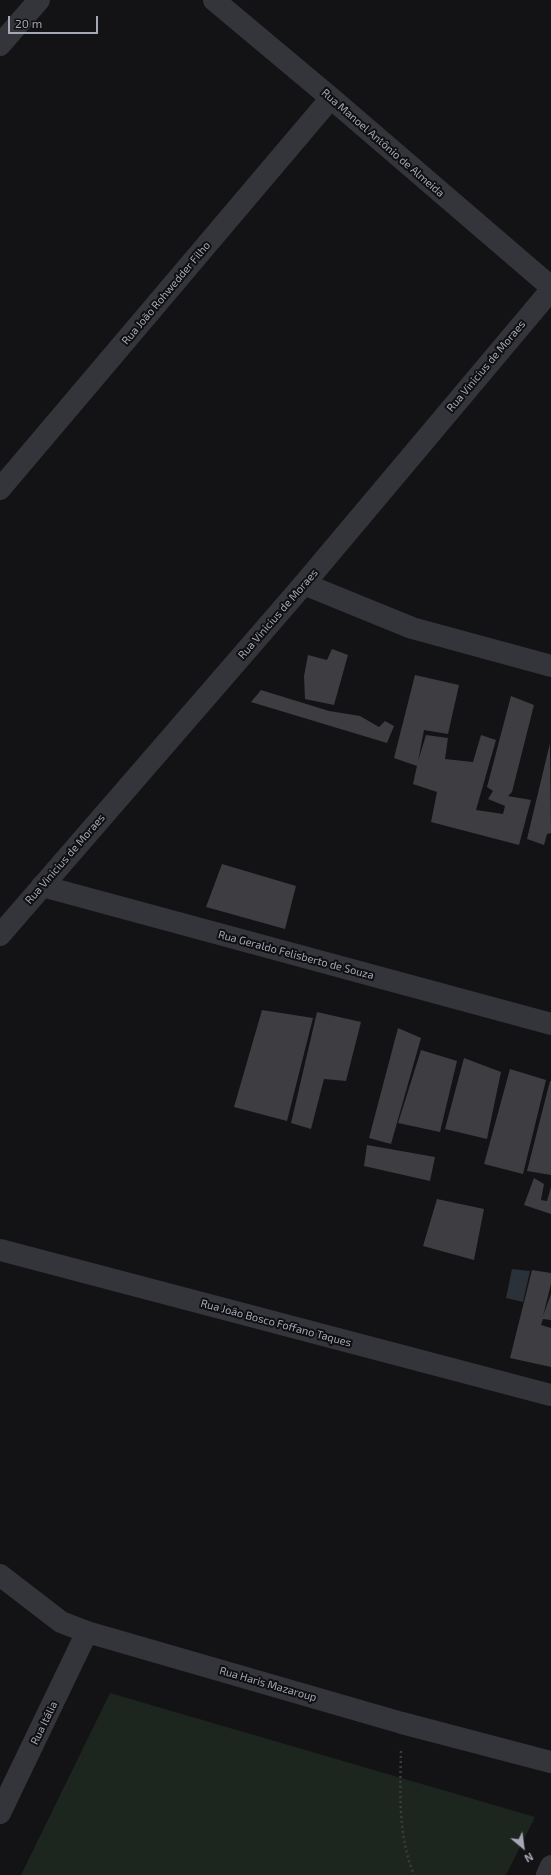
<!DOCTYPE html>
<meta charset="utf-8">
<style>
body{margin:0}
#map{position:relative;width:551px;height:1875px;overflow:hidden;background:#131315;font-family:"Exo 2",sans-serif}
canvas{display:block}
.north{position:absolute;left:503px;top:1827px;width:40px;height:40px;-webkit-text-stroke:3px #0f0e10;paint-order:stroke;rotate:151deg;font-size:11px;font-weight:700;line-height:16px;text-align:center;color:#a5a8b6}
.north::after{content:'';display:block;margin:auto;width:14px;height:18px;background:#a5a8b6;clip-path:polygon(50% 0,100% 100%,50% 72%,0 100%)}
.scale{position:absolute;left:8px;top:16px;width:90px;height:18px;box-sizing:border-box;border:2px solid #a5a8b6;border-top:0;padding-left:5px;font-size:12px;line-height:14px;white-space:nowrap;color:#a5a8b6;-webkit-text-stroke:3px #0f0e10;paint-order:stroke}
</style>
<div id="map">
<canvas width="551" height="1875"></canvas>
<div class="north">N</div>
<div class="scale">20 m</div>
</div>
<script>
const context = document.querySelector('canvas').getContext('2d');
context.lineJoin = 'round';
function paint(path, color) { context.fillStyle = color; context.fill(path, 'evenodd'); }
function stroke(path, color, width, dash) { context.strokeStyle = color; context.lineWidth = width; context.lineCap = dash ? 'butt' : 'round'; context.setLineDash(dash || []); context.stroke(path); }
function write(font, color, halo, rows, align = 'center') {
  context.font = font + ' "Exo 2",sans-serif'; context.lineWidth = 4; context.setLineDash([]); context.textBaseline = 'middle'; context.strokeStyle = halo; context.fillStyle = color; for (const [text, x, y, turn = 0] of rows) {
    context.save(); context.translate(x, y); context.rotate((+turn || 0) * Math.PI / 180); context.textAlign = isNaN(turn) ? turn : align; if (halo) context.strokeText(text, 0, 0); context.fillText(text, 0, 0); context.restore();
  }
}
paint(new Path2D(`
 M110,1693l425,124 -29,58h-485z`), '#1d251f');
paint(new Path2D(`
 M512,1269l18,2 -7,31 -17,-4z`), '#2a3139');
paint(new Path2D(`
 M332,649l16,6 -14,50 -29,-6 -1,-23 4,-21 19,5z
 M415,675l44,10 -11,49 -24,-4 -6,31 8,-26 22,3 -3,21 28,3 8,-27 15,5 -20,70 27,4 2,-8 -17,-7 5,-8 -6,-4 24,-91 23,9 -22,87 -4,4 23,4 -12,45 -88,-23 6,-30 -24,-8 4,-18 -23,-8z
 M261,690l68,21 31,5 19,11 6,-6 9,5 -7,17 -136,-41z
 M550,743l1,90 -4,1 -3,11 -17,-6z
 M222,864l74,22 -11,43 -79,-22z
 M262,1010l51,8 -26,103 -53,-14z
 M317,1012l44,10 -15,59 -22,-2 -13,50 -20,-6z
 M398,1028l23,10 -30,106 -22,-6z
 M421,1050l36,11 -17,71 -42,-9z
 M464,1058l37,14 -14,67 -42,-10z
 M510,1069l36,11 -23,94 -39,-10z
 M550,1081h1v94l-24,-4z
 M367,1145l68,12 -5,24 -66,-15z
 M534,1178l10,6 -3,16 6,1 4,-14v27l-27,-9z
 M437,1199l47,10 -10,51 -51,-14z
 M532,1270l19,3v11l-8,32 8,-22v26l-8,-1 -2,6 10,3v39l-41,-9z`), '#3e3d42');
stroke(new Path2D(`
 M401,1751c-1,42 -3,85 13,124`), '#3a3c41', 2.5, [2, 3]);
stroke(new Path2D(`
 M214,0l117,98 220,189
 M0,45l39,-45
 M0,489l331,-391
 M304,584l108,44 139,38
 M42,886l509,138
 M0,1250l551,145
 M0,1575l61,47 26,10 315,91 149,39
 M0,1813l87,-181
 M547,1875l4,-9`), '#34353a', 22);
stroke(new Path2D(`
 M0,935l304,-351 247,-294`), '#34353a', 22);
write('11px', '#a5a8b6', '#0f0e10', [
 ["Rua Manoel Antônio de Almeida",383,143,41],
 ["Rua João Rohwedder Filho",166,293,-50],
 ["Rua Vinicius de Moraes",486,366,-50],
 ["Rua Vinicius de Moraes",278,614,-49],
 ["Rua Vinicius de Moraes",65,859,-49],
 ["Rua Geraldo Felisberto de Souza",296,955,15],
 ["Rua João Bosco Foffano Taques",276,1323,15],
 ["Rua Haris Mazaroup",268,1684,16],
 ["Rua Itália",44,1723,-64]
]);
</script>
